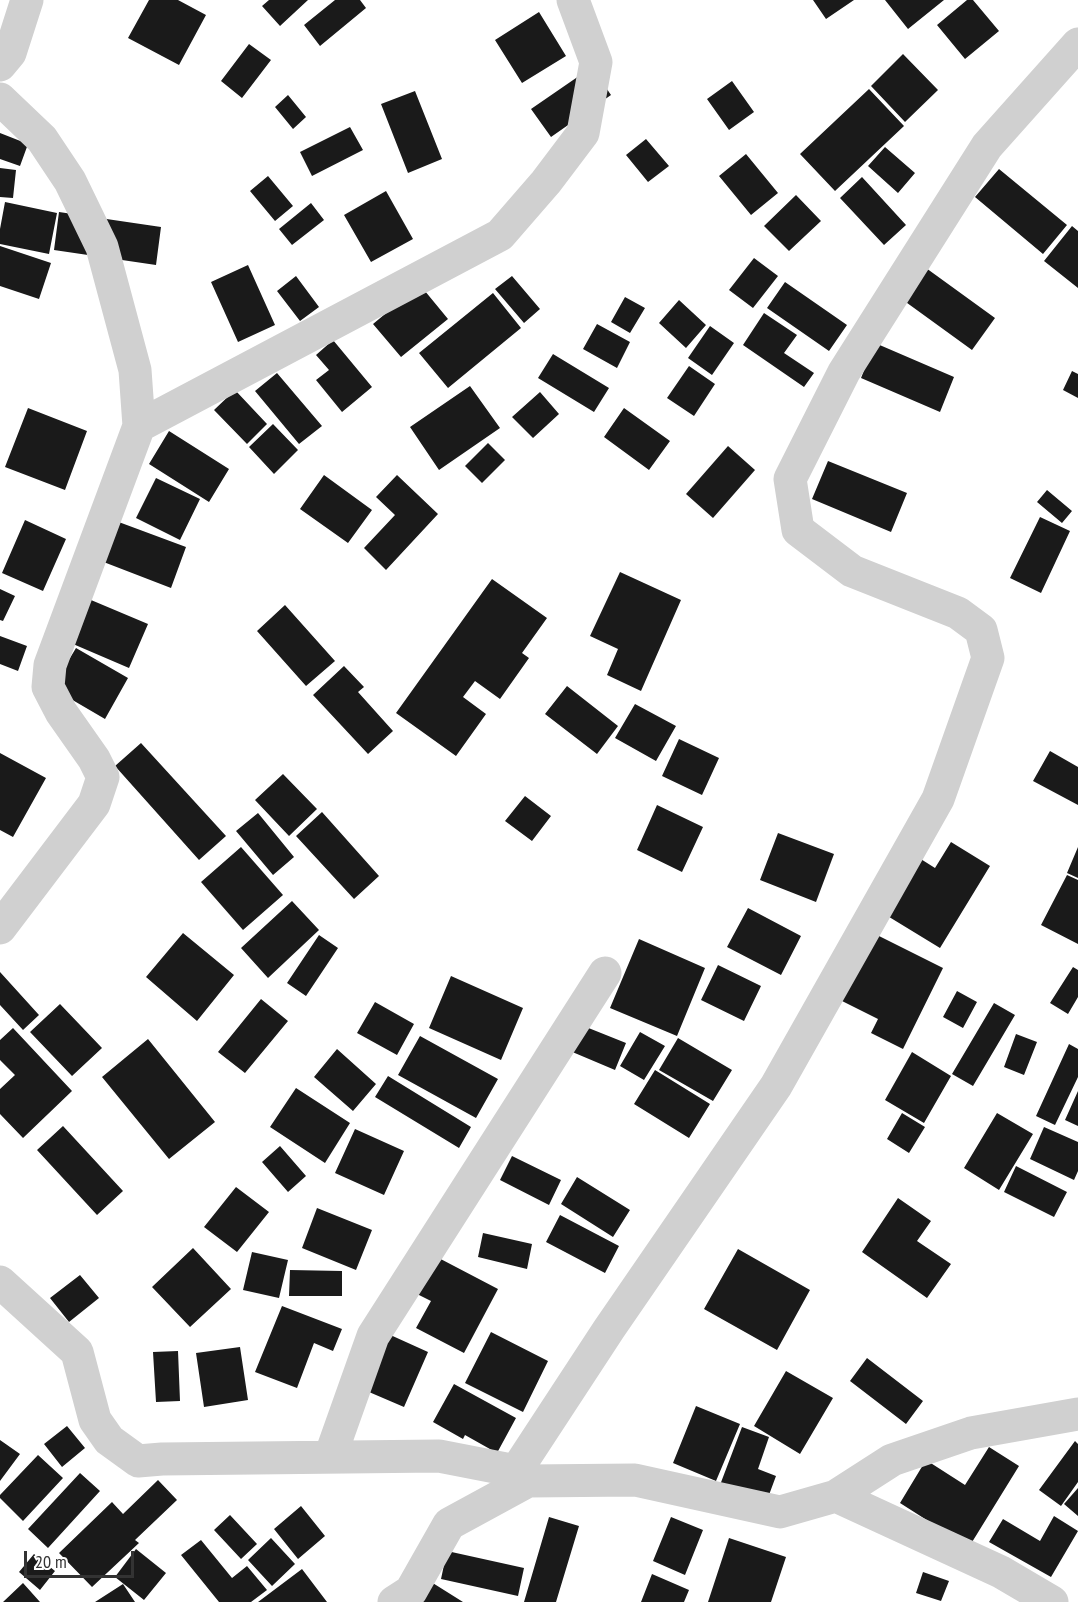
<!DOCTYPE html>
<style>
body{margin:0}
#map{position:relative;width:1078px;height:1602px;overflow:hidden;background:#fff;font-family:"PT Sans Narrow",sans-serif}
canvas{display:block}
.scale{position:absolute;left:24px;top:1551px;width:110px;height:27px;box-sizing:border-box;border:3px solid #333;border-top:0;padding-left:8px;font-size:18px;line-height:21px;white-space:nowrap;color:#333;-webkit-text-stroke:4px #fff;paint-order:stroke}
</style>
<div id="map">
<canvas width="1078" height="1602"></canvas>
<div class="scale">20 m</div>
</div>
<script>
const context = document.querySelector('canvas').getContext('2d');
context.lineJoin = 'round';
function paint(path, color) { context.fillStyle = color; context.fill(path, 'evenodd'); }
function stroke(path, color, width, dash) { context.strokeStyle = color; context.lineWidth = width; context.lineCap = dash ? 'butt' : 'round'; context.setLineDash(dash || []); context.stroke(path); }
paint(new Path2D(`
 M149,0h29l28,15 -27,50 -51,-27z
 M269,0h39l-28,26 -18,-20z
 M335,0h25l6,8 -46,38 -16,-21z
 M813,0h41l-28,19z
 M885,0h59l-36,29z
 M967,0h6l26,31 -34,28 -28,-34z
 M539,12l27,44 -44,27 -27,-43z
 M249,44l22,16 -29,38 -21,-17z
 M903,54l35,36 -33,32 -34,-36z
 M592,67l19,28 -60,42 -20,-28z
 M732,81l22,31 -25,18 -22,-31z
 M869,89l35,37 -69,65 -35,-37z
 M415,91l27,68 -34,14 -27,-69z
 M288,95l18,22 -13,12 -18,-22z
 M350,127l13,23 -51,26 -12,-24z
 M0,133l28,11 -8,22 -20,-7z
 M646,139l23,27 -21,16 -22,-27z
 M885,147l30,26 -17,20 -30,-27z
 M746,154l32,39 -27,22 -32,-39z
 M0,168l16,2 -3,28 -13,-1z
 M999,169l68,56 -24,29 -68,-57z
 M268,176l25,30 -18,15 -25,-30z
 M862,177l44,48 -22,20 -44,-47z
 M386,191l27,48 -42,23 -27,-47z
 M796,195l25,26 -32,30 -25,-25z
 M5,202l52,11 -8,41 -49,-10v-15z
 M311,203l13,17 -32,25 -13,-16z
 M59,212l102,15 -5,38 -102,-15z
 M1072,226l6,5v57l-34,-27z
 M0,246l51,17 -12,36 -39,-13z
 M754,258l24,18 -25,32 -24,-18z
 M248,265l27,60 -37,17 -27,-60z
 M926,268l69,50 -23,32 -69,-50z
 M296,276l23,31 -19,14 -23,-30z
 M512,276l28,33 -16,14 -29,-34z
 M785,282l62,43 -18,26 -62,-43z
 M420,285l28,34 -47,38 -28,-33z
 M493,293l28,35 -73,60 -29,-35z
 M625,297l20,11 -15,25 -19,-11z
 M679,300l27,25 -20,23 -27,-25z
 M764,313l33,22 -13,18 30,20 -10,14 -61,-42z
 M597,324l33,18 -13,26 -34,-19z
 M710,326l24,17 -22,32 -24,-17z
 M333,340l39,47 -30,25 -26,-32 13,-10 -13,-15z
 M875,343l79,34 -14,35 -79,-34z
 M553,354l56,34 -15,24 -56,-34z
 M689,366l26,18 -21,32 -27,-18z
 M1072,371l6,3v24l-15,-8z
 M277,373l45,53 -23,18 -44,-53z
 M470,386l30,42 -61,42 -29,-43z
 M235,390l32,34 -20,20 -33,-34z
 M540,392l19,22 -26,24 -21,-21z
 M28,408l59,23 -22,59 -60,-23z
 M624,408l46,33 -21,29 -45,-33z
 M273,424l25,26 -24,24 -25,-27z
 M169,431l60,38 -20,33 -60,-38z
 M488,443l17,17 -23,23 -17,-17z
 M728,446l27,24 -42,48 -27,-24z
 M828,461l79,32 -16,39 -79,-33z
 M324,475l48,35 -24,33 -48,-34z
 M397,475l41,39 -52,56 -22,-22 31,-33 -19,-18z
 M156,478l44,21 -20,41 -44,-22z
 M1047,490l25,21 -10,12 -25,-21z
 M1040,517l30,14 -29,62 -31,-15z
 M25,520l41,19 -23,52 -41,-18z
 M116,521l70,26 -15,41 -70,-27z
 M620,572l61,28 -40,91 -34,-16 11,-26 -28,-13z
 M492,579l55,39 -25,35 7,5 -29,41 -25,-18 -12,16 23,17 -30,42 -60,-43z
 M0,589l15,7 -12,25 -3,-1z
 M91,600l57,24 -19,44 -56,-24z
 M285,605l50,56 -29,25 -49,-55z
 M0,636l27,10 -9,25 -18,-7z
 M76,648l52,30 -23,41 -53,-31z
 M344,666l20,21 -6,5 35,39 -25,23 -55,-59z
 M567,686l51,40 -21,28 -52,-40z
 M635,704l41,22 -20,35 -41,-23z
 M679,739l40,19 -17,37 -40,-19z
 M141,743l85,93 -27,24 -84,-94z
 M1050,751l28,16v38l-45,-24z
 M0,753l46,25 -33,59 -13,-7z
 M283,774l34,35 -28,27 -34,-36z
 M525,796l26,20 -19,25 -27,-20z
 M657,805l46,22 -21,45 -45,-22z
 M322,812l57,64 -25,23 -58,-63z
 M258,813l36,44 -21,18 -37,-44z
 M778,833l56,21 -18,48 -56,-22z
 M951,842l39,24 -50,82 -59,-36 35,-56 19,12z
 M241,847l42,48 -40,35 -42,-48z
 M1078,847v31l-11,-5z
 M1067,875l11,5v64l-37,-19z
 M292,901l27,29 -51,48 -27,-30z
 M748,908l53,28 -20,39 -54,-28z
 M183,933l51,42 -37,46 -51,-44z
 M873,933l70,35 -40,81 -32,-16 7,-14 -38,-19z
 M319,935l19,13 -32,48 -19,-13z
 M639,939l66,29 -28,68 -67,-28z
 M718,965l43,21 -17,35 -43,-21z
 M1073,967l5,3v27l-10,17 -18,-11z
 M0,972l39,43 -16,15 -23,-25z
 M451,976l72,32 -22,52 -72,-32z
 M957,991l20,11 -14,26 -20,-11z
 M261,999l27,22 -43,52 -27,-21z
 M375,1002l39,22 -17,31 -40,-22z
 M994,1003l21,12 -42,71 -21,-12z
 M60,1004l42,44 -30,28 -42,-44z
 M581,1025l45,18 -11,27 -45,-19z
 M13,1028l59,63 -49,47 -23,-24v-25l15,-14 -15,-15v-20z
 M640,1032l25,14 -21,34 -24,-14z
 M1016,1034l21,8 -13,33 -20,-8z
 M420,1036l78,43 -22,39 -78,-43z
 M678,1038l54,32 -19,31 -54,-31z
 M148,1039l67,83 -46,37 -67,-82z
 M1069,1044l9,5v28l-23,48 -19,-9z
 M337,1049l39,35 -23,27 -39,-34z
 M912,1052l39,24 -27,47 -39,-23z
 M655,1070l55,34 -21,34 -55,-34z
 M388,1076l83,51 -12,21 -84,-51z
 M296,1088l54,35 -25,40 -55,-36z
 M1078,1091v35l-13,-6z
 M902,1113l23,14 -16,26 -22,-14z
 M997,1113l36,21 -34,56 -35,-22z
 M63,1126l60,65 -26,24 -60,-65z
 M1044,1127l34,15v29l-4,9 -44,-21z
 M355,1129l49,22 -20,44 -49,-22z
 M280,1146l26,30 -18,16 -26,-30z
 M512,1156l49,24 -12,25 -49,-25z
 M1016,1166l51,26 -13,25 -50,-25z
 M577,1177l53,33 -17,27 -52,-33z
 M236,1187l33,25 -32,40 -33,-25z
 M898,1198l33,23 -14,20 34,23 -24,34 -65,-46z
 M317,1208l55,22 -16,40 -54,-22z
 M560,1215l59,31 -14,27 -59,-31z
 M483,1233l49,11 -5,25 -49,-12z
 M193,1248l38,41 -41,38 -38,-40z
 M738,1249l72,41 -33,60 -73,-41z
 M252,1252l36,8 -9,38 -36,-8z
 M433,1255l65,34 -34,64 -48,-25 15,-27 -18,-9z
 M290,1270l52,1v25h-53z
 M80,1275l19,23 -30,24 -19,-24z
 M282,1306l60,23 -9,22 -19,-8 -17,45 -42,-16z
 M491,1332l57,29 -25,51 -58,-29z
 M386,1333l42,19 -24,55 -42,-18z
 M240,1347l8,53 -44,7 -8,-54z
 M178,1351l2,50 -24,1 -3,-50z
 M867,1358l56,43 -17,23 -56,-43z
 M786,1371l47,27 -33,56 -46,-28z
 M454,1384l62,34 -19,35 -32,-18 -2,4 -30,-17z
 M696,1406l44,18 -24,57 -43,-18z
 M67,1426l18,22 -23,19 -18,-23z
 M742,1427l27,10 -11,32 18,7 -10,27 -46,-18z
 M0,1440l20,14 -20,27z
 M1075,1441l3,3v38l-17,24 -22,-16z
 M989,1447l30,19 -50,81 -69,-44 26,-43 39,25z
 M38,1455l25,23 -40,43 -23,-23v-3z
 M80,1473l20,18 -52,57 -20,-19z
 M158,1480l19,20 -42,40 4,3 -47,44 -33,-34 53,-51 11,12z
 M1078,1488v28l-14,-12z
 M301,1506l24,30 -27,23 -24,-30z
 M230,1515l27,29 -16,15 -27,-29z
 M1054,1516l24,15 -27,46 -62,-35 14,-23 37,22z
 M549,1517l30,9 -23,76h-32z
 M671,1517l32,13 -18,45 -32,-14z
 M271,1538l24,26 -23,22 -24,-26z
 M729,1538l57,19 -15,45h-63z
 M201,1540l31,38 15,-12 20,24 -16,12h-32l-38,-47z
 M136,1549l30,24 -22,27 -29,-23z
 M447,1551l77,17 -6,28 -77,-17z
 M34,1554l21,17 -15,19 -21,-18z
 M302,1569l25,33h-69z
 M923,1572l26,9 -8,20 -25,-8z
 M652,1574l37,16 -5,12h-43z
 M420,1575l43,27h-59z
 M23,1583l17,19h-37z
 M123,1584l12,18h-40z`), '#1a1a1a');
stroke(new Path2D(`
 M0,65l10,-12 17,-53
 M0,99l42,40 28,42 32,66 33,123 4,56 -89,239 -2,22 13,25 33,47 9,18 -9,27 -94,124
 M139,426l361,-191 46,-53 37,-49 13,-71 -23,-62
 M0,1282l77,70 18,68 14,20 29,21 24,-2 277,-3 77,15 12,10
 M330,1457l43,-121 232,-363
 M516,1471l93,-142 167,-243 162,-287 50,-141 -7,-28 -23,-17 -106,-42 -54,-41 -8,-51 54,-107 143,-226 91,-102
 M836,1496l165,76 51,30
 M394,1602l17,-11 38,-67 79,-43 107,-1 145,32 56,-16 56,-36 79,-27 107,-19`), '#d0d0d0', 33);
</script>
